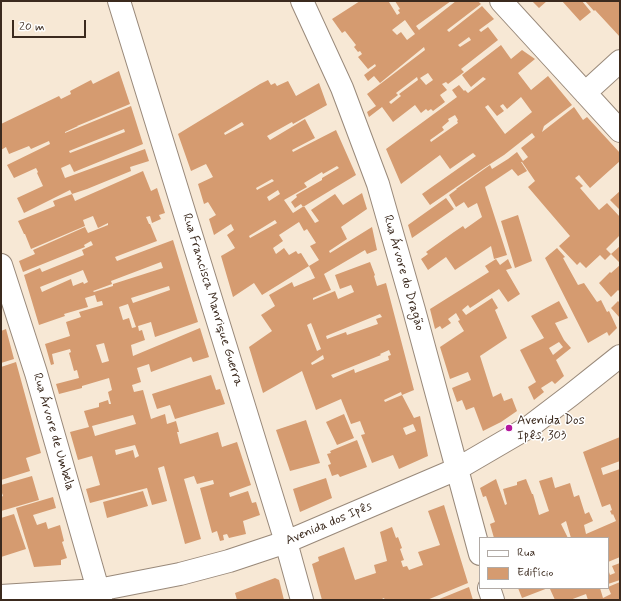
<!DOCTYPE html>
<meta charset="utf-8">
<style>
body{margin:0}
#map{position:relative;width:621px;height:601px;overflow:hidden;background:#f7e8d5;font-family:Mynerve,sans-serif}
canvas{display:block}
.frame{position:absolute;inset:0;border:2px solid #3b2a1e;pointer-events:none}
.legend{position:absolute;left:479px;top:537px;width:130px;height:52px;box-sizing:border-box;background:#fff;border:1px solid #b1aaa5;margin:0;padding:5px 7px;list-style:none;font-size:12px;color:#3b2a1e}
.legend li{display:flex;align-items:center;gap:8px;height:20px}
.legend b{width:20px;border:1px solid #b1aaa5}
.scale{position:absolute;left:12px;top:20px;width:74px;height:18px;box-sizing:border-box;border:2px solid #3b2a1e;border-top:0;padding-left:5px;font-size:12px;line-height:14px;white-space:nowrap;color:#3b2a1e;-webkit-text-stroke:3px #fff;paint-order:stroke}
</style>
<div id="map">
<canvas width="621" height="601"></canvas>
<div class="frame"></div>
<ul class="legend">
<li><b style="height:5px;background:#fff"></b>Rua</li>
<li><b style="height:11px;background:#d59b70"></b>Edifício</li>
</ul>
<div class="scale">20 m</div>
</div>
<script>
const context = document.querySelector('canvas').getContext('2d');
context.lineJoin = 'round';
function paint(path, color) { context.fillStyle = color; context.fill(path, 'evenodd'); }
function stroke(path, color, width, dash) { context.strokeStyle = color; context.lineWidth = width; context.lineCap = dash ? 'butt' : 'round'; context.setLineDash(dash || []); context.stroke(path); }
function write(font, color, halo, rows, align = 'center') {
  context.font = font + ' Mynerve,sans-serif'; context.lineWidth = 3; context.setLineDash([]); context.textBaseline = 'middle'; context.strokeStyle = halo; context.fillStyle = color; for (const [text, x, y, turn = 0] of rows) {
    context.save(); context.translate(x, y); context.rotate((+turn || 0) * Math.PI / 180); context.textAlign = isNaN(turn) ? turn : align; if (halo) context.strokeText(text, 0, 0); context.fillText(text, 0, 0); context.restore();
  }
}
paint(new Path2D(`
 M360,1h31l-2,1 8,13 3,-2 -2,-3 2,-1 -5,-8h56l-35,25 3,4 37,-29h22l3,3 -34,26 2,2 33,-26 12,13 -15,11 2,2 7,-5 10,13 -37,29 3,3 -16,12 -2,-2 -4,2 5,6 -7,5 5,7 -12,9 -2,-2 -3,2 -2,-2 -5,4 -6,-8 -22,17 -11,-15 -13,10 -2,-5 9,-6 -9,-12 58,-44 -1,-3 -44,36 -6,-7 -6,5 -4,-6 12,-9 -1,-2 -7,5 -10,-12 4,-3 -2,-3 -2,1 -4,-5 2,-2 -11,-14 -3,2 -10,-14zM405,20l10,14 -8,6 -6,-8 -4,3 -5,-5zM469,37l2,3 -11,7 -2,-2zM428,73l5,7 -7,5 -6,-7zM417,77l1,3 -19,14 2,2 -10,8 -2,-2 9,-7 -2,-2z
 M532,1h15l-8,7z
 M562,1h20l9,11 -11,9z
 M585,1h35v36l-25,-27 -1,1z
 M501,45l10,14 11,-9 13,9 -17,14 13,17 17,-14 24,29 -28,21 -2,6 32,-25 9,13 4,-3 33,36v8l-30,27 -11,-13 -4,3 8,8 -3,2 19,22 8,-7 13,14v18l-14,14 5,5 -6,6 -5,-5 -14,13 -6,-6 -3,3 -18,-19 11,-10 -42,-49 7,-6 -13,-19h-1l6,9 -9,5 -6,-7 -27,18 22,68 -13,4 -3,-13 -36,24 -9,-13 -18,13 -7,-11 7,-5 -2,-2 28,-20 9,-6 2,3 17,-12 -5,-14 -9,5 -4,-6 -8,5 -7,-12 8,-6h-1l34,-24 2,4 16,-10 9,-7 6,9 5,-4 -7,-9 14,-11 -3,-4 -28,22 -20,13 -54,37 -8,-11 54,-38 -3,-3 -23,16 -10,-14 -39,29 -15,-35 71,-52 -5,-7 7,-5 5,6 1,-1 3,3 18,-14 -3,-2 -12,10 -9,-12zM521,97l11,15 -27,22 -20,-27 3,-2 9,11 7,-5 -4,-5 3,-2 4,5zM455,115l3,5 -1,1 1,2 -27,19 -1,-2 14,-10 -2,-3 7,-6 -1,-2z
 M119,71l11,33 -53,22h1l-13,6v1l66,-27 12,38 -69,28 -4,-8 -9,4 4,10 80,-29 4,12 -19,6 1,4 -44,18 -15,5 -2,-4 -46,23 -7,-15 26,-12 -6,-13 1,-1 -2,-4 -22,10 -7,-13 43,-21 -1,-3 -18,8 -2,-3 -20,8 -3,-7 -5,3v-26l58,-28 2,3 10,-5 -1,-3 21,-11 2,4zM124,129l1,3 -55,21 -1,-2z
 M268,80l3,5 4,-2 2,3 11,-5 8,15 23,-13 8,22 -34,19 -1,-2 -25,14 3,4 35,-21 10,19 -23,12 1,2 43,-22 20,45 -53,32 -2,-3 -6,4 -4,-6 6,-5 -1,-2 26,-15v-2l17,-10 -2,-2 -14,8 -1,-2 -18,11 3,4 -23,13 9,13 11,-7 11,17 4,-2 -8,-11 24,-16 8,11 19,-12 5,16 -26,18 6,12 -18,12 1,2 42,-26 5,23 -10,4 -2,-4 -41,24 7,16 -18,8v2l22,-9 3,8 16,-7 -3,-7 -11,4 -5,-14 35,-13 5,13 -1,1 3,10 9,-3 28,107 -12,5 12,23 6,-2 8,40 -29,13 -6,-14 -21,8 -11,-28 4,-1 -5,-13 -9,3 -10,-25 -25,11 -14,-39 -39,22 -14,-46 23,-16 -11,-16 14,-9 -6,-11 23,-13 2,5 21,-9 -6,-12 -47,29 -8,-12 -21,14 -12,-41 14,-8 -8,-13 7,-5 -3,-6 -17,11 -5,-16 7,-4 -8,-13 -4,2 -6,-20 15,-7 -7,-13 -15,7 -13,-37 82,-50zM242,122l2,3 -19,10 -1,-2zM272,179l2,2 -17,9 -1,-2zM278,190l2,4 -11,7 -2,-4zM275,220l2,3 -27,15 -1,-2zM299,222l5,9 3,-2 9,14 -6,3 9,14 -10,6 -8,-13 -3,1 -2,-3 -7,4 -5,-7 -8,6 -3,-6 10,-7 -4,-6zM380,314l2,3 -6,2 2,5 -31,11 -1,-3 -19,7 -1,-3zM311,323l10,26 -4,2 -10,-26zM389,350l2,5 -3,1 1,4 -34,13 -1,-4 -21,9 -2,-3 50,-20 -1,-1zM323,355l1,4 -12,6 -1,-2zM401,392l1,3 -17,7 -1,-2zM413,424l3,7 -10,4 -3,-7z
 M143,171l8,20 6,-3 8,25 -6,2 2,4 -9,4 -2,-7 -4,1 3,7h1l7,17 -42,16 2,4 56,-21 25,82 -43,15 -4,-15 -13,4 1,5 3,-1 3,10 -14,5 2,11 67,-28 9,29 -16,5 -2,-5 -40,15 -2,-8 -12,4 4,14 -9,3 2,7 9,-2 8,29 14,-5 2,10 9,-3 3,11h-2l3,12 38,-12 4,15 15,-5 14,43 -22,8 1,4 18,-6 4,12 4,-1 4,13 -17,6 3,13 -17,4 -2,-4 -4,1 1,5 -4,1 -3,-10 -5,2 -12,-45 14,-4 -1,-4 -16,4 -3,-8 -10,3 17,60 -16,5 -21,-78 -6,2 9,33 -15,4 -5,-17 -57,15 -4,-14 14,-4 -8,-29 -14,4 -8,-28 19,-5 -5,-16 15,-4v-4l9,-3 1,4h2l-3,-12 4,-2 -3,-12 -27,8v2l-23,6 -3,-10 23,-6 -2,-8 -3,1 -5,-18 2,-1 -1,-3 -18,5 2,10 -3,1 -6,-21 25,-8 -4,-14 15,-5 -2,-5 24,-7 -1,-4 -5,1 -2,-7 -10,3 3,9 -24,7 1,2 -26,9 -15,-50 16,-7 2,4 42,-17 -2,-5 11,-5 -2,-4 -7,4 1,2 -62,25 -4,-11 16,-7 -2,-4 52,-23 3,6 20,-8v-2l-10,5 -5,-12 -10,4 2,6 -54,23 -6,-15h-1l-6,-13 37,-15 -2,-5 19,-7 3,7zM161,262l2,6 -50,16v2l-19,6 -1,-1 19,-7 -1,-3zM83,270l5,12 -4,2 -1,-2 -10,4 -2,-7 -29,13 -2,-5zM169,286l1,4 -37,13 -2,-5zM128,304l8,23 -4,1 -3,-10 -6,2 -4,-13zM104,343l5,18 -7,2 -6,-18zM133,415l3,9 -41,12 -3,-10zM135,445l4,11 -4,2 -2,-8 -17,5 -1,-5z
 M620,191v19l-10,-10z
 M446,198l8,11 -42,29 -4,-13z
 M518,215l14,46 -17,7 -14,-47z
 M620,246v17l-9,-9z
 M557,248l8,9 -2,1 15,27 6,-2 13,19 4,-2 6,12 2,-1 8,17 -8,8 -2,-4 -19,11 -43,-85z
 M496,259l4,6 8,-6 4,9 -6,2 14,24 -12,8 -9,-13 -29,19 -2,-3 -6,5 4,5 26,-17 6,10 -3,2 12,28 -27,18 13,41 8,-4 3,8 8,-3 5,13 -16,11 -18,9 -9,-24 -8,3 -4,-10 -5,2 -5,-14 19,-8 -3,-8 -18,7 -10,-32 24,-16 -6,-10 2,-1 -4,-7 -8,6 3,4 -9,6 -2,-3 -5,3 -5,-20 59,-37 -4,-6z
 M620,265v27l-2,-2 -7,7 -12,-14 11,-11 1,1z
 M559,301l9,17 -13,5 9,17 7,8 -15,12 8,16 -9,8 -3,-3 -11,7 3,4 -10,8 -6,-13 8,-5 -16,-32 24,-12 -13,-22zM559,342l4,5 -10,8 -4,-7z
 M618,301l2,2v15l-9,-10z
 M6,329l8,30 -13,4v-32z
 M16,362l25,91 -15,5 4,13 -29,9v-113z
 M211,375l5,15 4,-1 5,15 -50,15 -5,-14 -13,4 -5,-15z
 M344,414l10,24 -17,7 -11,-23z
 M306,420l14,43 -30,8 -14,-41z
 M620,437v24l-19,7 2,7 17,-6v88l-12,5v-24h-37l-5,-17 -5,3 7,14h-74l-4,-14 5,-2 -9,-26 -3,1 -3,-9 16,-9 9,26 2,-1 -4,-15 14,-4v-3l9,-3 6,15h1l6,21 10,-4 -10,-30 13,-4 3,11 15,-5 4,14 5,-2 6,19 4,-2 4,9 -9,4 2,9 30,-13 -3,-7 -1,1 -2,-4 2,-1 -2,-6 -8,3 -19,-55z
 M357,440l10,27 -27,10 -2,-3 -6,2 -4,-11 3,-1 -4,-10 4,-1 -1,-2z
 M32,476l7,24 -38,11v-14l2,-1 -2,-6v-5z
 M326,478l6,20 -32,14 -7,-23z
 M143,491l5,15 -41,12 -4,-16z
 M53,497l3,11 -23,7 4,10 9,-3 2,7 12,-4 4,16 -2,1 5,16 -6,2v5l-27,2 -18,-59z
 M444,505l24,78 -41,17h-42l-1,-2 -4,2h-58l-10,-36 7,-3 -1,-4 26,-10 11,33 21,-7 -2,-8 13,-4 -7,-29 12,-5 4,11 2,-1 4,11 -2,1 4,11 -3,1 2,6 4,-1 2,4 14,-5 -5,-13 22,-7 -12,-34z
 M14,514l12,35 -25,8v-39z
 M620,563v17l-12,4v-15l2,6 5,-2 -3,-7z
 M275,578l4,2 5,20h-47l-2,-7z
 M620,582v18h-32l-2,-6 -16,6h-15l-5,-11 3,-1h47l3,10 8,-4 -3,-7z
 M469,587l4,13h-36z
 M518,588h30l-26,10z`), '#d59b70');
const minor = new Path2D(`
 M119,1l167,541 16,58
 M302,1l40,87 36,96 36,126 66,244
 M501,1l119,130
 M585,93l35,-32
 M1,265l35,108 65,227
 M489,588l4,12
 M1,596l97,-6 82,-16 49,-13 57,-19 171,-73 72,-42 42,-32 49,-39`);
stroke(minor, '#99897a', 24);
stroke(minor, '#fff', 22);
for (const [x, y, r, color] of [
 [509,428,4,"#b5179e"]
]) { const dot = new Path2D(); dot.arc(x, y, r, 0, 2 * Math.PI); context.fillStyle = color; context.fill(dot); stroke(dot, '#fff', 1.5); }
write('13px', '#3b2a1e', '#fff', [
 ["Rua Árvore do Dragão",403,273,74],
 ["Rua Francisca Manrique Guerra",212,300,73],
 ["Rua Árvore de Umbela",53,432,74],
 ["Avenida dos Ipês",329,524,-23]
]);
write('13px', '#3b2a1e', '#fff', [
 ["Avenida Dos",517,421],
 ["Ipês, 303",517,436]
], 'left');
</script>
